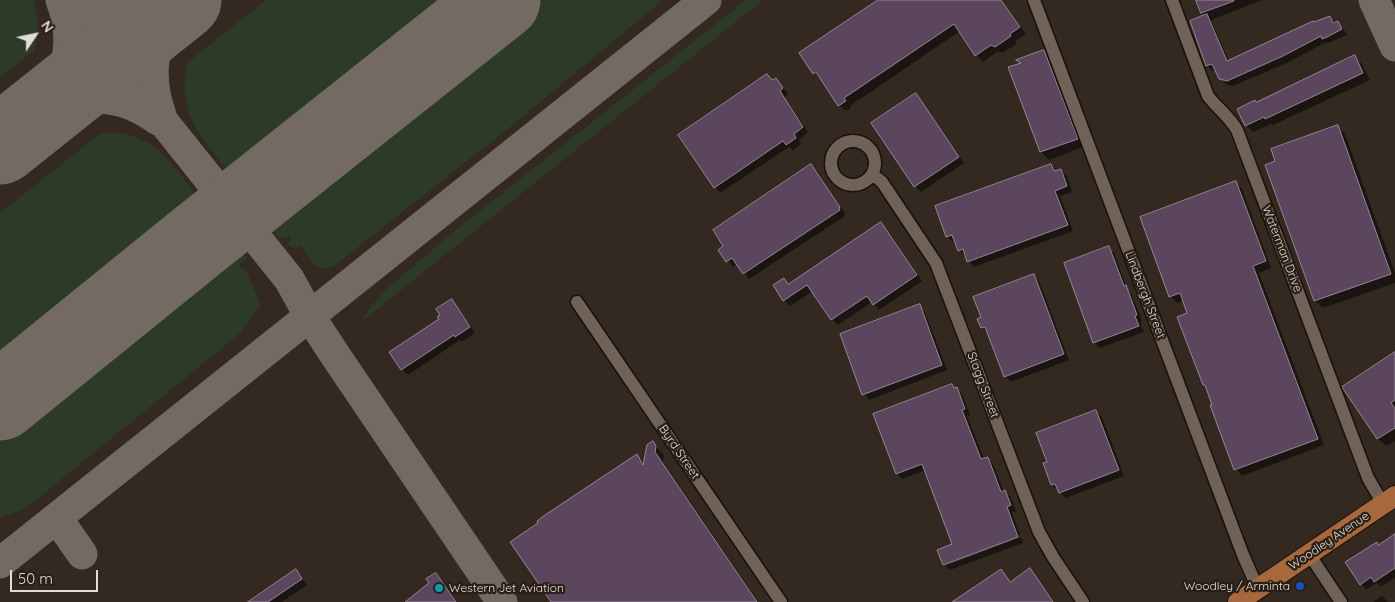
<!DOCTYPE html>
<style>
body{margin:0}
#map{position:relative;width:1395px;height:602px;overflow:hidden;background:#332920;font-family:Quicksand,sans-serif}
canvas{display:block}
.north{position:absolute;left:10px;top:10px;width:50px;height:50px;-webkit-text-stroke:4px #291f17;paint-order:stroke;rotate:56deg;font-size:14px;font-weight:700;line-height:20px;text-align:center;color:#e3ddd7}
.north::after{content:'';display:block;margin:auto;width:18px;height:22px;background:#e3ddd7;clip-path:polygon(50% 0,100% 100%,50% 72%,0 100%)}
.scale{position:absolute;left:10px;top:570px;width:88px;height:22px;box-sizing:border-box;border:2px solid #e3ddd7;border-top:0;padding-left:6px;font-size:15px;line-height:18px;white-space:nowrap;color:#e3ddd7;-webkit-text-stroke:4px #291f17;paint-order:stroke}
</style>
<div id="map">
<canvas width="1395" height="602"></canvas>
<div class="north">N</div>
<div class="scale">50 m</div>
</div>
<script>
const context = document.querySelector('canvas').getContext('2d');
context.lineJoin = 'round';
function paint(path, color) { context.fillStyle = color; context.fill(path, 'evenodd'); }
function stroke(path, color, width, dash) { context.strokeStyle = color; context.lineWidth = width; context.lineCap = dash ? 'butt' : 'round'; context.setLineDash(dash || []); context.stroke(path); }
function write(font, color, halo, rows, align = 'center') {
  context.font = font + ' Quicksand,sans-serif'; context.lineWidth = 4.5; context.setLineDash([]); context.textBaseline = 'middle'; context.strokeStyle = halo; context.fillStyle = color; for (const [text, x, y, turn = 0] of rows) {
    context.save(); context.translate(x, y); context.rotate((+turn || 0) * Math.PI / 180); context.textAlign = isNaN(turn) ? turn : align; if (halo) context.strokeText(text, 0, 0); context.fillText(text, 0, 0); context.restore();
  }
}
paint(new Path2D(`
 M0,0h34l4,24 -3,26 -35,27z
 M266,0h192l-223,177 -4,-3c-30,-36 -56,-62 -43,-112z
 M544,0h119l-154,128 -175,138c-18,8 -25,-8 -33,-20l-5,2 -9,-3 4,-5 -2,-4 -9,3 -6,-8 8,-13 -3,-6z
 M746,0h17l-398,319 -2,-2 19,-24 70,-60z
 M101,133c8,0 16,-1 23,1 37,6 58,43 79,71l-203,160v-152z
 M241,252l6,6 -9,7 2,2 6,3 15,35 -23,30 -213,174 -25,9v-86l223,-178 6,6z`), '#2d3a28');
paint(new Path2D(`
 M880,0h122l24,34 -11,7 2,3 -15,9 -4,-2 -15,11 -7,-7 -16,-24 -110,75 1,2 -5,3 -7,-6 -17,-26 -8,-6z
 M1197,0h65l-51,20 18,41 100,-44 14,11 4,7 -19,8 -2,-1 -37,20 -56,24 -7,-2 -6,-5 -4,-9 -3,1 -6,-5 -1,-50 -4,-3z
 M1044,51l8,8 33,87 -36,14 -8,-8 -31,-84 12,-4 -3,-3z
 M1355,57l7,7 8,16 -97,45 -2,-1 -18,8 -7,-7 10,-22z
 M776,79l12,15 -4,3 24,35 -9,8 2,4 -8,6 -4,-3 -69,46 -5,-6 58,-105z
 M915,94l6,6 43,63 -43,29 -6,-6z
 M1337,127l8,7 50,139v10l-72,25 -8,-7 -49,-135 11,-4z
 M1051,165l6,7 4,-2 6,6 5,16 -12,4 13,35 -99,36 -5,-6 -3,-6 -1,1 -6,-6 -4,-9 -2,1 -6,-6z
 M811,166l6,5 28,42 -1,1 1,2 -96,63 -12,-15 -4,3 -13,-17z
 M1236,183l6,6 29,79 -12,5 65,172 -82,31 -6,-7 -29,-81 -3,-3 -15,-71 -5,-14 -7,3 -7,-7z
 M881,223l6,6 35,52 -43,29 -7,-8 -34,23 -6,-6 -19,-28 -23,15 -6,-6v-20l6,5z
 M1108,248l6,5 13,36 4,4 11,28 -2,1 4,10 -44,16 -6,-5 -29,-79z
 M1034,276l5,5 30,79 -58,22 -6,-6 -17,-43 -6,-6z
 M451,300l6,6 18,27 -13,9 -2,-2 -52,35 -6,-6 38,-50z
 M919,306l6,6 22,58 -78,30 -5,-6z
 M1395,353v88l-9,5 -8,-7 -34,-52z
 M952,385l10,9 8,21 -3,1 17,43 4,-1 5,6 11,28 7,5 5,14 -4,2 8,22 -75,28v3l76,-29 2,6 -73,27 -6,-6 10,-19 -28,-75 -24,9 -5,-5z
 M1096,412l6,5 22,59 -58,22 -14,-13 -3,-22z
 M653,443l11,12 -1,6 95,141h-206l84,-146 9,8z
 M1395,536v42l-14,9 -4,-4 -11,7 -5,-6 18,-38z
 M296,571l11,14 -25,17h-30z
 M436,574l8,8 13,20h-46l19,-19z
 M1382,596l6,6h-15z`), '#0007');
stroke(new Path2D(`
 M66,0l223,279 20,36 24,37 169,250
 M73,0c31,19 73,20 104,0
 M1374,0l21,46
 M161,115c-15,-41 -9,-85 24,-115
 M33,117c32,-36 46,-69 28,-117
 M31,120c46,-24 82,-33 127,0
 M0,122l44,-22 58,-36
 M215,185c25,21 38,8 62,-7
 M195,243c24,-12 36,-22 61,-6
 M57,518l25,36
 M0,563l706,-563`), '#736a62', 31);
stroke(new Path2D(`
 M0,145l182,-145
 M0,401l195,-158 306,-243`), '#736a62', 79);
const building = new Path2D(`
 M878,0h123l19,27 -10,7 1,2 -16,11 -4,-2 -16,11 -21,-32 -110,74 2,3 -8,5 -22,-34 -3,2 -14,-21z
 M1196,0h38v1l-33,12z
 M1207,14l20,47 86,-40 1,1 16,-6 3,7 5,-2 4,8 -15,8 -5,2 -1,-3 -38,20 -56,25 -8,-2 -7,-15 -6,2 -16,-45z
 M1044,50l34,89 -38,13 -32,-85 13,-4 -5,-3z
 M1355,55l8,18 -98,46 -1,-2 -19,9 -8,-17 18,-9 1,2z
 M767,74l5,6 4,-2 7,10 -3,3 23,36 -9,7 2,4 -10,7 -3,-4 -69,47 -36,-53z
 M916,93l43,64 -45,30 -43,-64z
 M1338,125l53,149 -77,27 -49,-136 10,-4 -4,-12z
 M811,164l29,43 -1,1 1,2 -97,64 -11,-16 -6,4 -8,-12 5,-4 -10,-16z
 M1051,164l3,7 7,-2 6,17 -12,5 13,34 -101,37 -4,-13 -5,2 -6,-16 -6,2 -11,-31z
 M1236,181l30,80 -13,5 65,173 -84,31 -24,-65h2l-7,-20h-2l-26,-68 10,-4 -7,-20 -11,4 -29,-80z
 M881,222l36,53 -44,30 -6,-9 -36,24 -24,-35 -24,16 -10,-16 11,-7 4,6z
 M1109,246l15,40 2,-1 11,30 -2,1 4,10 -46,17 -29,-80z
 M1034,274l30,80 -60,23 -19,-50 -4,1 -4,-9 4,-2 -8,-20z
 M452,299l18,28 -15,10 -1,-2 -53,35 -12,-18 50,-33 -2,-2 3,-2 -4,-6z
 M920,304l22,61 -80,30 -22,-61z
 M1395,352v48l-4,3 4,5v20l-18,11 -35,-52z
 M952,384l2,4 3,-1 8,22 -3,1 19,49 7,-2 13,35 4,-2 6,15 -4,2 11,30 -75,28 -6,-15 15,-6 -30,-80 -26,10 -23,-60z
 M1096,410l23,60 -60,23 -4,-9 -4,1 -8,-22 4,-1 -11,-29z
 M653,441l3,5 -1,6 102,150h-206l-41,-60 28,-19 -1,-2 11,-8 89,-59 6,11 4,-20z
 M1395,534v34l-21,14 -3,-5 -11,8 -15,-23 32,-20 1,3z
 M1030,568l23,34h-101l49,-33 9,13z
 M296,569l6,10 -34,23h-20z
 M436,573l20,29h-51l24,-19 -3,-4z`);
paint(building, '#5c465d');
stroke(building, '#928792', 1);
const minor = new Path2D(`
 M1034,0l209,555 15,34
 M1172,0l36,96c9,12 21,20 29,34l131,348 15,26
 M831 163a22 22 0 1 1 44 0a22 22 0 1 1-44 0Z
 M872,174l10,8 54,81 103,269 14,25 30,45
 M577,302l204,300
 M1309,554l32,48`);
const primary = new Path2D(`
 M1238,602l157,-106`);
stroke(minor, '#1a110a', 15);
stroke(primary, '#1a110a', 22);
stroke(minor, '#6e6259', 12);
stroke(primary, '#a6683c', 20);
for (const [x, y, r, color] of [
 [1300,586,5,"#1a4fb4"],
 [439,588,5,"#0f9aa8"]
]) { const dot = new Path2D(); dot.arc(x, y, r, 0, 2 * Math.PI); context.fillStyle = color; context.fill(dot); stroke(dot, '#291f17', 2); }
write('12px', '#e3ddd7', '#291f17', [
 ["Waterman Drive",1282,249,69],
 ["Lindbergh Street",1145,295,69],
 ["Stagg Street",983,385,69],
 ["Byrd Street",679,452,56],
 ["Woodley Avenue",1329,541,-34]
]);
write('12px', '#e3ddd7', '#291f17', [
 ["Woodley / Arminta",1290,586],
 ["Western Jet Aviation",449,588,"left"]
], 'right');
</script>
